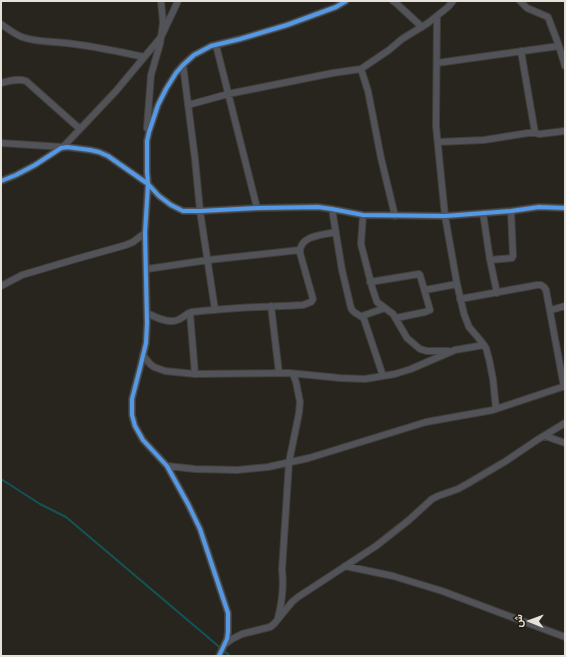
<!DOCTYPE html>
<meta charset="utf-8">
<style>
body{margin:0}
#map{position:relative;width:566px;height:657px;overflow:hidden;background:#27251e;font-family:"Archivo Narrow",Vazirmatn,sans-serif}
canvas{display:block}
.frame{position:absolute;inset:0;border:2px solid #e6e2da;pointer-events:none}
.north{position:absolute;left:510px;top:601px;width:40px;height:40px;-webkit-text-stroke:3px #221c11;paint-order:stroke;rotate:271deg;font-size:11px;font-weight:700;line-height:16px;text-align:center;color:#e6e2da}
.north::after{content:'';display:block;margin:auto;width:14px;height:18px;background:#e6e2da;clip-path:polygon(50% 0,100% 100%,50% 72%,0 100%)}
</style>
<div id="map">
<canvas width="566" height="657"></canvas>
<div class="frame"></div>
<div class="north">ش</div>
</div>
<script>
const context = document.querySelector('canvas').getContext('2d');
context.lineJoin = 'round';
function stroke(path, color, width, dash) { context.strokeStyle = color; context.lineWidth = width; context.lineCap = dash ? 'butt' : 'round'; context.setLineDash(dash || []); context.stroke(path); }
stroke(new Path2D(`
 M1,479l39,25 26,13 164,139`), '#135456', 2);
const minor = new Path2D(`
 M393,1l3,2 26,24
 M520,1l7,7 21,9 11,29 6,20
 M437,16l-1,110 9,90 12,68 7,30 5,13 12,14 5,7 3,11 4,20 3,30
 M1,24c6,4 13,10 21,13 16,6 35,4 52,7 23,3 47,8 70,13
 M216,45l41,163
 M521,51l14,82
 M437,63l122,-17
 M183,65l12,94 5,52 15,99
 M361,69l7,22 13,67 14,58
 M1,83c8,-2 17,-5 25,-2l54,48
 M188,105l40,-11 105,-21 28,-4 28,-19 13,-11 26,-16 20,-16 5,-6
 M147,128l4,-53 9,-31 3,-21 -2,-22
 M438,142l46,-2 44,-7h7l5,1 25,-3
 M1,143l62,4 53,-56 45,-54 17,-36
 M1,181l15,-6 19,-10 26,-17 6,-1 23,3 9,2 9,4 40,28 11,12 12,9 12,6h17l57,-3 61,-1 14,2 31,6 82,1 66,-5 28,-4 26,1
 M332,209l10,61 9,38c2,6 9,6 13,11l19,57
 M483,213l7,47 7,33
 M363,215l-2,29 11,43 5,15 16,12 14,24 13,11 7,2h21
 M490,260l22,-2 1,-2 -2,-45
 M147,269l61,-9 92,-10
 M370,282l49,-8 1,1 10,35 -5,2 -29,6
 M1,286l21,-11 54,-16 50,-14 7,-3 12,-9
 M425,290l32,-6
 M460,299l77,-14h4l3,2 2,3 18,97
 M271,306l8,67
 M551,310l14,-4
 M147,313c8,4 17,9 26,8 9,0 12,-8 19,-9 37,-5 74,-5 111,-7l8,-3 2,-3 -13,-46c-1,-18 23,-18 36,-21
 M190,313l5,61
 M362,316l23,-8
 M143,355l7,9 4,3 11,4 30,3 94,-1 51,5 25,1 30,-5 16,-5 44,-19 29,-5
 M545,436l20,7
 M167,466l28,3 42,1 31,-3 41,-9 117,-36 67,-12 72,-24
 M345,566l48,10 49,15 123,46
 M278,618c4,-16 6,-32 4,-48l7,-108 10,-49 1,-11 -4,-20 -3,-8
 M225,644l7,-5 10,-5 28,-7 4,-3 18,-22 6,-5 78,-51 33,-26 23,-21 6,-3 20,-7 9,-5 39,-23 31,-21 28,-17
 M219,656l8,-17 1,-7v-19l-28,-84 -12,-25 -21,-38 -24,-26 -8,-14 -3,-11v-16l9,-35 5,-21 1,-20 -2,-90 3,-49 -1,-12v-31l2,-9 9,-27 8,-16 10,-16 7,-8 11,-10 17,-9 29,-7 47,-14 49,-18 10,-6`);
stroke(minor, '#413f39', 8);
stroke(minor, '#525359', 6);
stroke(new Path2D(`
 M1,181l15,-6 19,-10 26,-17 6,-1 23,3 9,2 9,4 40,28 11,12 12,9 12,6h17l57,-3 61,-1 14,2 31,6 82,1 66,-5 28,-4 26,1
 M219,656l8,-17 1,-7v-19l-28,-84 -12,-25 -21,-38 -24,-26 -8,-14 -3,-11v-16l9,-35 5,-21 1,-20 -2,-90 3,-49 -1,-12v-31l2,-9 9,-27 8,-16 10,-16 7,-8 11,-10 17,-9 29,-7 47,-14 49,-18 10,-6`), '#5399e6', 4);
</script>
